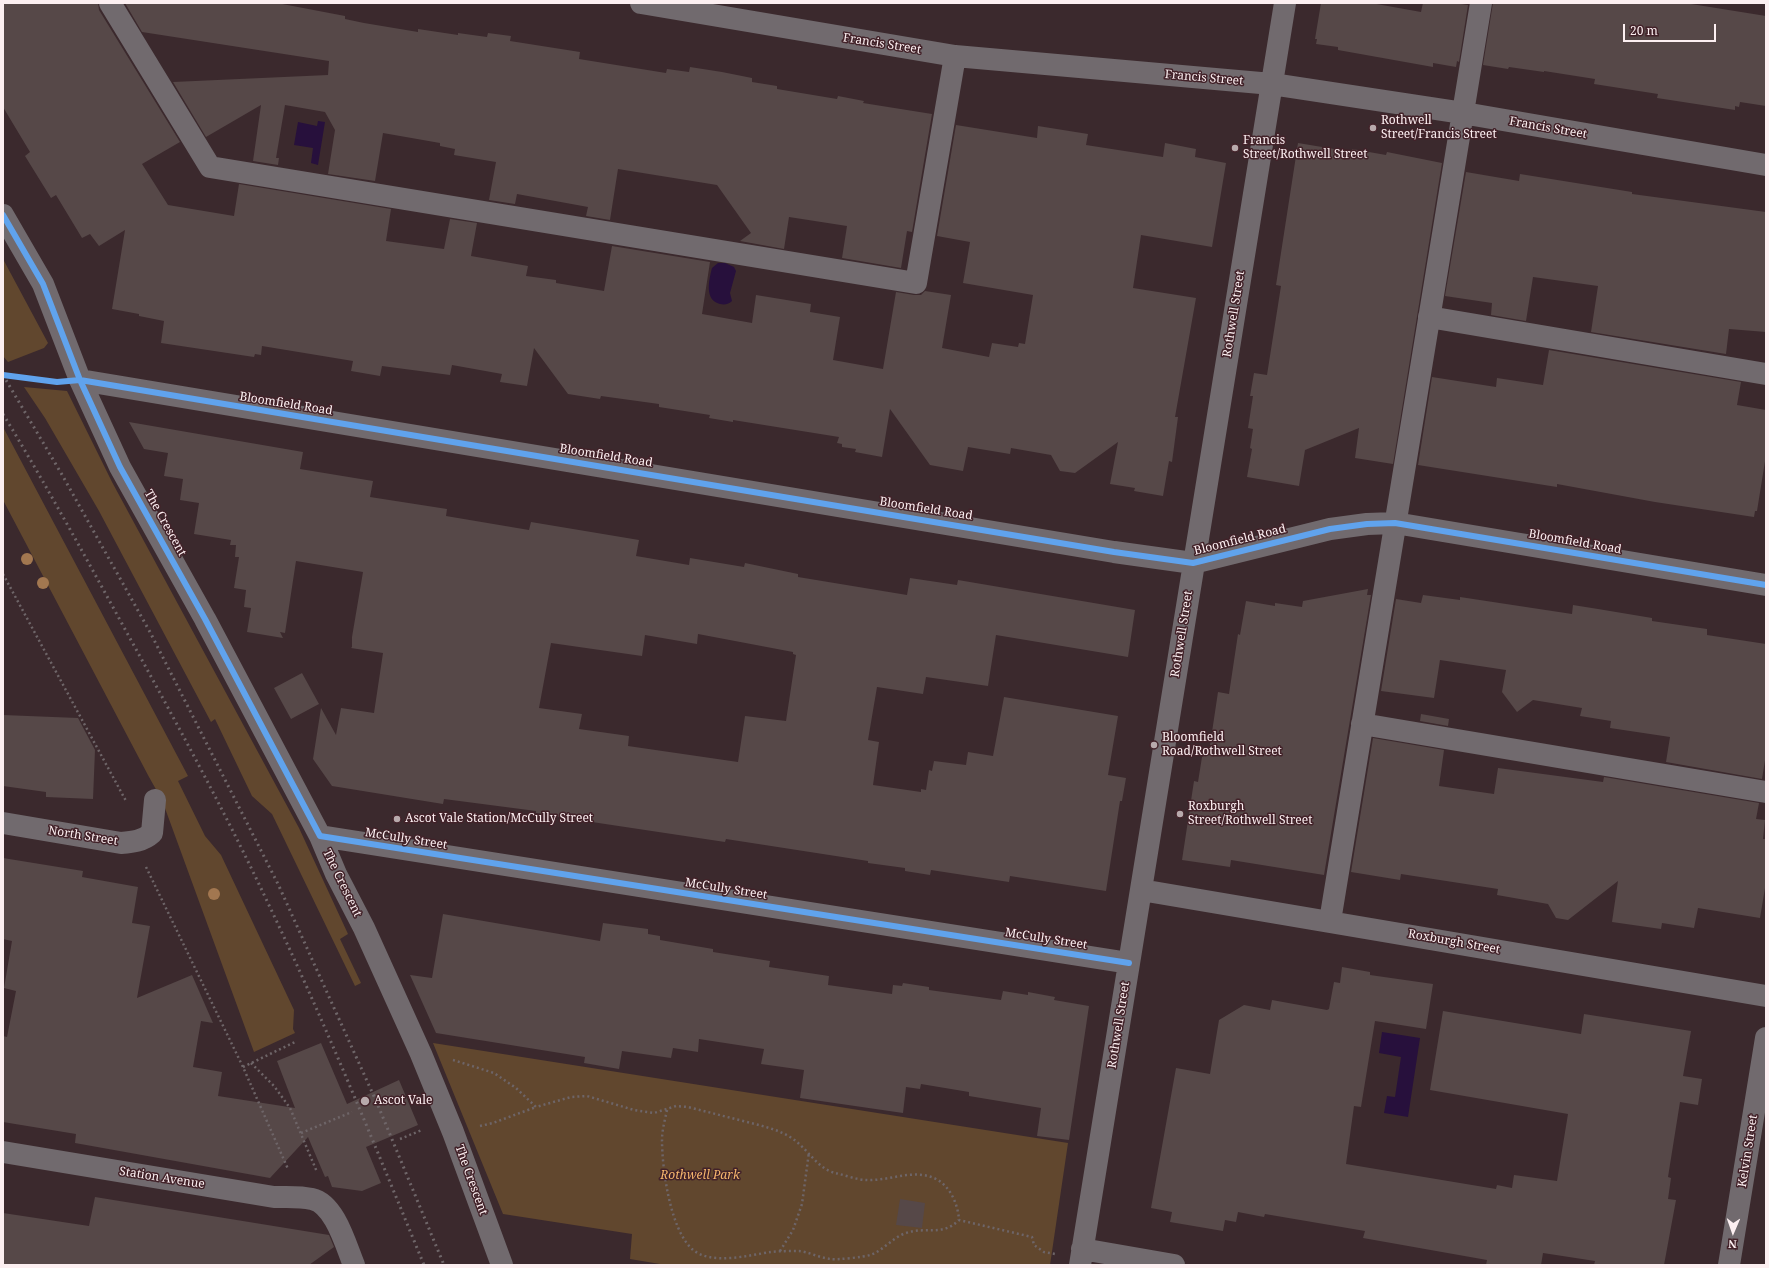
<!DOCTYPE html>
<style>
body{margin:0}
#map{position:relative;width:1769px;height:1268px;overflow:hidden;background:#3b292d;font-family:"Noto Serif",serif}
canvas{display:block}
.frame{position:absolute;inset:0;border:4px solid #fceff1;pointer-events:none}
.north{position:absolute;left:1713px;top:1212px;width:40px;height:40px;-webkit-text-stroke:3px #422229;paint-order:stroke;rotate:182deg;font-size:11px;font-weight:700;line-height:16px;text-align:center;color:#fceff1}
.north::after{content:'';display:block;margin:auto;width:14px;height:18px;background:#fceff1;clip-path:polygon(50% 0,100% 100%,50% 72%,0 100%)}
.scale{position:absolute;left:1623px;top:24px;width:93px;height:18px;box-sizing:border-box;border:2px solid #fceff1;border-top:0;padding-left:5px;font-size:12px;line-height:14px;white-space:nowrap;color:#fceff1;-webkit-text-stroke:3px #422229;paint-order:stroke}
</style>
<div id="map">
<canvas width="1769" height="1268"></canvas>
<div class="frame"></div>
<div class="north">N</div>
<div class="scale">20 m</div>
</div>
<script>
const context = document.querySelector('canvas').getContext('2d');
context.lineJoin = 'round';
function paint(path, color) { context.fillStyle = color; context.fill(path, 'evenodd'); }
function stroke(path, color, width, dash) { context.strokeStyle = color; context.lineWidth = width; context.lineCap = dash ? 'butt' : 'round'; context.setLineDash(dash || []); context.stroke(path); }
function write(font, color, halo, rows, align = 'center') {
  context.font = font + ' "Noto Serif",serif'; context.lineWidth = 3; context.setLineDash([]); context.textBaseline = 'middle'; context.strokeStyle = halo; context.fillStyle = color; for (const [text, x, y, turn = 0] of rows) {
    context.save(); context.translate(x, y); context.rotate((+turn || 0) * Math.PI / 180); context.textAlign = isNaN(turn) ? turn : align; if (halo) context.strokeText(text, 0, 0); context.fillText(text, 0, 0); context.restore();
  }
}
paint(new Path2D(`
 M3,259l45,84 -4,5 -36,14 -5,-6z
 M24,387l43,4 45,91 187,346 49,106 -8,5 21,44 -6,3 -83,-172 -20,-18 -37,-77 -4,3 -112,-211 -54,-93z
 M3,427l185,349 -10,5 27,55 16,19 73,155 -1,19 2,4 -41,19 -92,-252 -13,-23 -146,-277z
 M433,1043l635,100 -18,122h-384l-36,-6 2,-25 -129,-20z`), '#61472e');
paint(new Path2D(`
 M318,121l7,1 -7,43 -7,-2 2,-15 -19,-3 4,-23 19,4z
 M718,263h7l9,4 2,4 -6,22 2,8c-3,3 -7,4 -12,3 -16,-4 -11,-24 -8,-36z
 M1382,1032l38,6 -12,79 -24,-4 3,-17 8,1 6,-40 -22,-4z`), '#27103c');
paint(new Path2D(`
 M3,3h95l1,7 81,132 -38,22 26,41 66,11 5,-32 152,25 -5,32 58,8 6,-30 27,4 -6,33 57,10 -2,10 30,4v3l48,8 8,-45 98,16 -8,52 50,9 4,-28 55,9 -1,8 30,5 -7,43 50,9 13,-77 18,3h7l4,-4 26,4 -9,53 47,9 3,-14 26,4 1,-4 6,1 8,-49 -70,-12 7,-41 -33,-6 19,-111 81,13 1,-12 50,8 -2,11 77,12 2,-14 31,6 -1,8 31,6 -14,84 -71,-12 -8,53 63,10 -21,119h3l-6,45 -3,-1 -6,35 -29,-5 1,-3 -25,-4 8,-42 -43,31 -15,-2 -9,-16 -40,-7 -1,6 -42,-7 -5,24 -33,-6 -40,-56 -8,48 -27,-5 1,-3 -14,-2v-3l-5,-1 2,-6 -106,-17v2l-24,-4 1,-3 -51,-8v-3l-58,-8 -1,3 -32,-5 -34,-46 -7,38 -27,-4 2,-8 -50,-9 -2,10 -68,-9 -2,10 -29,-5 2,-10 -91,-15 -1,9 -6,-1 -1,3 -93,-14 3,-22 -25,-5v-2l-27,-5 13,-79 -26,16 -9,-12 -8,4 -26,-43 -5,3 -26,-42 5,-4 -27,-45z
 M125,3h152l68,13v3l19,4 54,9v-3l40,6v-2l29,4 1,-4 23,3 -1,5 70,11 -1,7 87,14 1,-4 22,3 1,-5 32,5 30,6v4l25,4v3l60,10 1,-3 26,5 -1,2 69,11 -20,118 -5,-1 -6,37 -59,-10 5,-32 -58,-9 -5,32 -44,-8 11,-8 -34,-48 -99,-16 -8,51 -24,-4 2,-9 -71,-13 -2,10 -26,-4 7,-38 -42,-7 1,-6 -15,-3v-3l-57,-10 -8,48 -47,-7 7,-44 -10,-18 -40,-7 -9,53h3l-1,7 -25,-4 8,-56 -55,32 -33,-55 155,-7 1,-14 -187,-29z
 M1321,3h50l50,9 2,-9h32l13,2 -9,57 -2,-1 -1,6 -23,-4v4l-95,-17v-3l-22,-3 1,-5h-2z
 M1493,3h192l81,13v90l-26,-4 -1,5 -4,-1v4l-78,-12 1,-4 -64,-10 1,-5 -51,-8v1l-35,-5 -1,2 -25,-4z
 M1298,143l54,9v-3l34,6 1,-3 55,11 -49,301 -38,-6 4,-30 -54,22 -6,36 -52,-9 5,-28 -2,-1 3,-19 -5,-1 5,-32h-3l4,-23 13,2 14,-89 -5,-1z
 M1466,172l53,9 1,-7 112,18v2l134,18v120l-37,-3 -3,25 -135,-22 7,-46 -65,-9 -7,44 -35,-6 1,-12 -47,-7z
 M1549,350l192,32 -4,23 29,5v45l-9,56h-2l-1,6 -99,-15 -98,-18v3l-139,-22 14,-88 64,10 1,-9 46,7z
 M129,422l174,30 -3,17 73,12 -3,16 77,12 -1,7 83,14 2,-8 108,18 -3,16 53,9 1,-7 54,9 1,-4 53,11v3l109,18 3,-17 47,7 1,-5 177,30 -7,47 -132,-22 -8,51 -62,-9 -3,17 -46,-7 -9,53 11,2 -6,43 48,7v-3l5,1 3,-20 3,1 2,-10 32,4 2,-13 25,4 11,-59 114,19 -10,59 18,3 -4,23h-2l-14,90 -96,-15 -1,6 -78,-12 -1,5 -25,-4v-3l-37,-5v-2l-142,-22 -1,3 -153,-23 -36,-6v-2l-92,-12 -1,5 -111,-18 -19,-27 8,-51 15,27 5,-27 33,5 9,-60 -32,-5 1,-1v-10l11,-65 -67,-11 -11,72 -5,-1 3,6 -36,-6 4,-24 -7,-1 2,-17 -12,-2 5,-31h-4l1,-12h-6l1,-5 -37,-6 5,-31 -19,-3 3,-21 -19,-3 4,-23 -24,-4zM698,634l95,18v2l3,1 -10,66 -41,-5 -7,46 -110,-16 1,-10 -50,-7 3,-15 -43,-6 12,-65 91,13 3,-21 52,9z
 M1368,589l-1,6h4l-47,280 -93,-15 -1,7 -48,-7 12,-79 4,1 4,-25 7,-5 9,-60 11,2 9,-60 2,1 6,-34 29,5v-3l27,4 1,-6z
 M1423,595l37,5v-3l112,17 1,-9 25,4 54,9v3l55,8v6l59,9v110l-4,25 -96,-17 4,-25 -60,-9 1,-7 -31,-5 2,-8 -49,-8 -16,12 -15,-20 4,-22 -66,-10 -6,38 -53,-7 15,-92 25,4z
 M302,673l17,31 -28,15 -17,-31z
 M1421,714l28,5 -1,7 -28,-5z
 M3,715l75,3 17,32 -2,49 -47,-2v-5l-43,-6z
 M1373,738l71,12 -5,36 55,8 4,-26 105,14 1,-5 155,26 -3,16 9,1 -2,19h3v43l-6,36 -62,-10 -4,20 -32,-5 -1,6 -49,-7 6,-41 -50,39 -12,-2 -8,-14 -51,-9 1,-6 -97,-15 -1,6 -49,-8z
 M3,858l80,13 -1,6 56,10 -6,36 18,3 -13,72 55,-23 21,48 -12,-2 -8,46 29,5 -4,24 77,12 -18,-47 44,-18 26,61 52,-24 19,45 -52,22 15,36 -19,8 -30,-4 -4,-11 -3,1 -17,-40 -38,41 -195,-35 1,-9 -73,-12v-86l4,1 9,-46 -12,-3 8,-47 -9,-2z
 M443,914l157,27 3,-18 45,6v5l12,2v4l53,9v3l57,9 -1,6 60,9 -1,9 64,9 1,-9 9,1 1,-3 26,4v3l72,10 2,-9 25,4v-3l27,5 -1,3 35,6 -20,134 -32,-4 4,-28 -72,-12v-4l-48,-8 -1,5 -14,-2 -3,26 -103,-15 4,-28 -43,-6 3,-15 -65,-10 -1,13 -25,-4 -2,10 -49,-7 -3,18 -35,-6 1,-6 -149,-24 -26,-58 22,3z
 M1342,967l28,5v3l63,9 -7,45 -51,-8 -14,86 -7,-1 -8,58 150,25 1,-4 15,3 2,-13 43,6 11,-67 -138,-24 13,-79 138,23 3,-20 107,17 -8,45 19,3 -4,26 -18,-3 -12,75 3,1 -3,21 8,1 -12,65h-70l1,-4 -52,-8 -2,12h-55l1,-5 -124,-22 2,-7 -100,-17 -1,3 -26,-5 -2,10 -11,-2 -2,11 -53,-9 2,-10 -21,-4 25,-140 34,6 9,-54 25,-15 26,5 2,-10 55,10 2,-1 5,-27 6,1z
 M95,1197l234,38 5,12 -25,18h-306v-52l86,13z
 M900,1199l25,4 -3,25 -26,-3z`), '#564848');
stroke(new Path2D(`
 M3,574l123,227
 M146,867l97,200 45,102
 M453,1060l41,13 22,15 20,19 35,-10 16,-1 47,14 20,3 22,-7 12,1c20,5 39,10 59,15 15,4 30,7 43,15 17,10 26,31 45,36 10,2 22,7 32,7 24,1 47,-12 69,-1 14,7 22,25 23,41l73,17 2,8 10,7 11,2
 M251,1063l23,23 16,22 27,64
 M243,1067l52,-25
 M667,1110c-2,10 -5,20 -5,30 0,28 8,89 30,109 19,17 57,6 79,3 9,-1 19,-1 28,-1 10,1 21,7 32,8 6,1 33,-2 39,-4 13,-4 23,-18 36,-22 20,-7 36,4 53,-13
 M480,1126l13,-3 43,-16
 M301,1133l51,-21
 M400,1139l22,-9
 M780,1251l13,-21 9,-26 7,-52`), '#6e6568', 2.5, [2, 3]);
stroke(new Path2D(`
 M110,3l100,164 706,116 39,-227
 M641,3l314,53 317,28 191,29 303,52
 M3,215l40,69 37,96 40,87 85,152 115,217 16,38 28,54 57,126 32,78 49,133
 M1429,317l337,57
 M80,380l1034,172 79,11 137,-34 37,-5 28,-1 371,62
 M1362,724l404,68
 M3,823l118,20c12,-1 22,-2 31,-10l3,-33
 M320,836l809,127
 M1141,890l625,106
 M1330,921l151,-918
 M3,1152l271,45c12,0 26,-1 38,2 23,5 34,47 42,66
 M1082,1249l92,16
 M1080,1265l205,-1262
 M1729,1265l37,-227`), '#716a6e', 22);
stroke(new Path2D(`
 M3,375l58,98 89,159 128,252 99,219 67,162
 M3,414c47,77 90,157 134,237 45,82 90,165 130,250 57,119 107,242 157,364`), '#6f6669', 3, [2, 4]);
stroke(new Path2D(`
 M3,215l40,69 37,96 40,87 85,152 115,217 809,127
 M3,375l54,7 23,-2 1034,172 79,11 137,-34 37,-5 28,-1 371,62`), '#60a3ed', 6);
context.fillStyle = '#a27750';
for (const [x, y] of [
 [27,559],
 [43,583],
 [214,894]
]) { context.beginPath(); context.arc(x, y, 6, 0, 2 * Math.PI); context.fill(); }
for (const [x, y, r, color] of [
 [1373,128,4,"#b8aaac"],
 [1235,148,4,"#b8aaac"],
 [1154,745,4,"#b8aaac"],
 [1180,814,4,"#b8aaac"],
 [397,819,4,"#b8aaac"],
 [365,1101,5,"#b8aaac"]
]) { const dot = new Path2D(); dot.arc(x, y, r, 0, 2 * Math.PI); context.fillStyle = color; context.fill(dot); stroke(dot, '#422229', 1.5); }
write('12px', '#fceff1', '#422229', [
 ["Francis Street",882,44,9],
 ["Francis Street",1204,78,5],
 ["Francis Street",1548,128,10],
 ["Rothwell Street",1234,314,-81],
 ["Bloomfield Road",286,404,9],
 ["Bloomfield Road",606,456,9],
 ["Bloomfield Road",926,509,9],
 ["The Crescent",165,523,61],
 ["Bloomfield Road",1240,540,-14],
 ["Bloomfield Road",1575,542,10],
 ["Rothwell Street",1182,634,-81],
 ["North Street",83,836,9],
 ["McCully Street",406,839,9],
 ["The Crescent",342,883,64],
 ["McCully Street",726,889,9],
 ["McCully Street",1046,939,9],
 ["Roxburgh Street",1454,942,10],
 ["Rothwell Street",1119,1025,-81],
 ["Kelvin Street",1748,1151,-81],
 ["Station Avenue",162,1178,9],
 ["The Crescent",471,1180,70]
]);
write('12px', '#fceff1', '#422229', [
 ["Rothwell",1381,121],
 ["Street/Francis Street",1381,135],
 ["Francis",1243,141],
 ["Street/Rothwell Street",1243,155],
 ["Bloomfield",1162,738],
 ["Road/Rothwell Street",1162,752],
 ["Roxburgh",1188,807],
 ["Street/Rothwell Street",1188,821],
 ["Ascot Vale Station/McCully Street",405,819],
 ["Ascot Vale",374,1101]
], 'left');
write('italic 12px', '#f6b66d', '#422229', [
 ["Rothwell Park",700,1176]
]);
</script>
